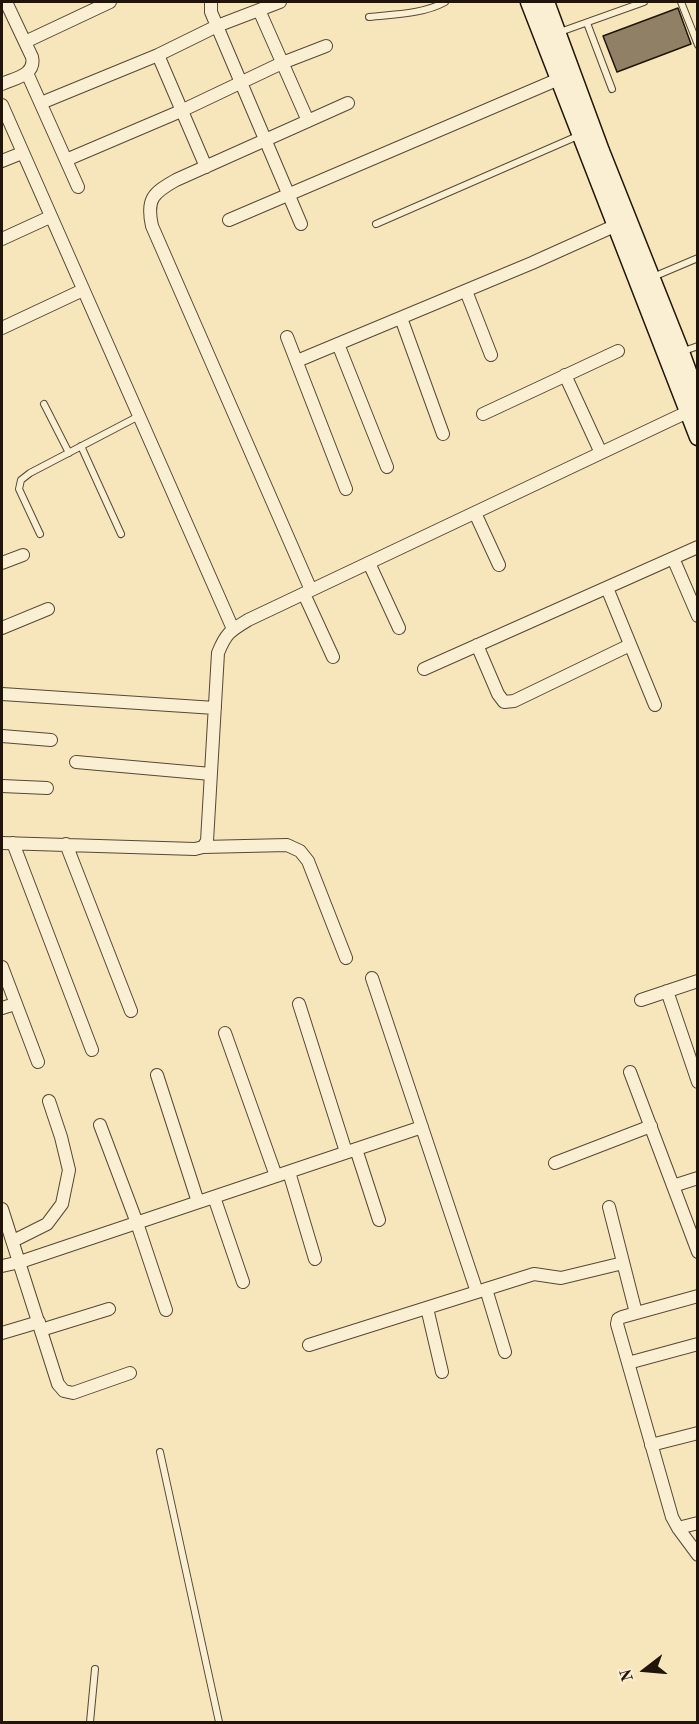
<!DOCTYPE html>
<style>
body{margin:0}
#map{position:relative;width:699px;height:1724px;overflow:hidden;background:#f7e5bc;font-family:"Old Standard TT",serif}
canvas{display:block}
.frame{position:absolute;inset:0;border:3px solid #201508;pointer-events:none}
.north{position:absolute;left:615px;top:1640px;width:60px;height:60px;-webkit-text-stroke:4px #faeed3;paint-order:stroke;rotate:254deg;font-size:16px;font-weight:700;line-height:24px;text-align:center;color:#201508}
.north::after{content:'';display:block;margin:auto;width:21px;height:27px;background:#201508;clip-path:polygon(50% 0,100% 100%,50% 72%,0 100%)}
</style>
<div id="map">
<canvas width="699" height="1724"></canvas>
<div class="frame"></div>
<div class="north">N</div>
</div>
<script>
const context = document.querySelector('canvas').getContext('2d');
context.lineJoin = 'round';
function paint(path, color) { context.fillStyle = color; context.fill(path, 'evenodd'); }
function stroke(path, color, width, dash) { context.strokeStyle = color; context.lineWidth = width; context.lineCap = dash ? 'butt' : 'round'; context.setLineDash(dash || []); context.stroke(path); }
const building = new Path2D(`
 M678,8l13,36 -74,28 -14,-36z`);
paint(building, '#908166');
stroke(building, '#201508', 1.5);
const service = new Path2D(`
 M681,2l17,43
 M369,17c26,-3 54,-3 76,-15
 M587,23l25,66
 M560,32l84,-30
 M376,224l204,-89
 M653,277l45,-19
 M681,352l17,-6
 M44,404l25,49
 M81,446l40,88
 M40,534l-21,-45 2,-9 9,-7 109,-57
 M160,1452l59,270
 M90,1722l5,-53`);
const minor = new Path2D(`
 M211,2v10l90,212
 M259,10l49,111
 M25,42l85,-40
 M158,55l48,112
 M27,73l51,114
 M2,84c13,-6 34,-9 30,-27l-26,-55
 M41,103l117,-48 59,-29 63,-24
 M2,105l231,524
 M66,160l115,-49 101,-48 44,-17
 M2,161l20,-8
 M229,220l330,-141
 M2,239l48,-22
 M466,291l25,64
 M401,318l42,116
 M2,328l81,-38
 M287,337l59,152
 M338,344l49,123
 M297,361l235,-98 89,-40
 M565,375l36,78
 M483,414l135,-63
 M475,513l24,52
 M673,558l25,58
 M2,563l21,-8
 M369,563l30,65
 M607,588l48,117
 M311,590l-159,-364c-6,-27 1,-33 24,-46l172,-77
 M304,594l29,63
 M2,628l46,-19
 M477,645l21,49 6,8 10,-1 116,-56
 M424,669l274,-122
 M2,694l213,14
 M2,736l49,4
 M76,762l135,12
 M2,786l45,2
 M2,843l193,6 8,-2 4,-6 11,-188c8,-20 12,-22 30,-33l450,-213
 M13,843l79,207
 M66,844l65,167
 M203,847l84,-2 13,6 8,10 38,97
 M2,967l36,95
 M372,978l105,314
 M667,991l31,91
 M641,1000l57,-19
 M299,1004l47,148
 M2,1008l13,-4
 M225,1033l51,143
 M630,1072l68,180
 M157,1075l41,127
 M100,1125l37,98 29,87
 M356,1149l23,71
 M555,1163l96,-37
 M289,1172l26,87
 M673,1186l25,-8
 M214,1197l29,85
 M609,1207l27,106
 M2,1209l56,175 6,7 9,2 57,-20
 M13,1241l34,-17 15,-20 7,-34 -8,-33 -12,-36
 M2,1266l18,-4 402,-135
 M486,1289l19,63
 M698,1296l-76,21 -4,2 -1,5 55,193 6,11 20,27
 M427,1308l15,64
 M41,1330l68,-21
 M2,1333l37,-11
 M309,1345l225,-71 27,4 62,-15
 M628,1363l70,-19
 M651,1445l47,-12
 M678,1528l20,-5`);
const secondary = new Path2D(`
 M529,2l169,435
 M546,2l55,149 80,201 17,47`);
stroke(service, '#564935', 8);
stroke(minor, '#564935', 14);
stroke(secondary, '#201508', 19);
stroke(service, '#faeed3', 6);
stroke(minor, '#faeed3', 12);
stroke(secondary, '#faeed3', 16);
</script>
